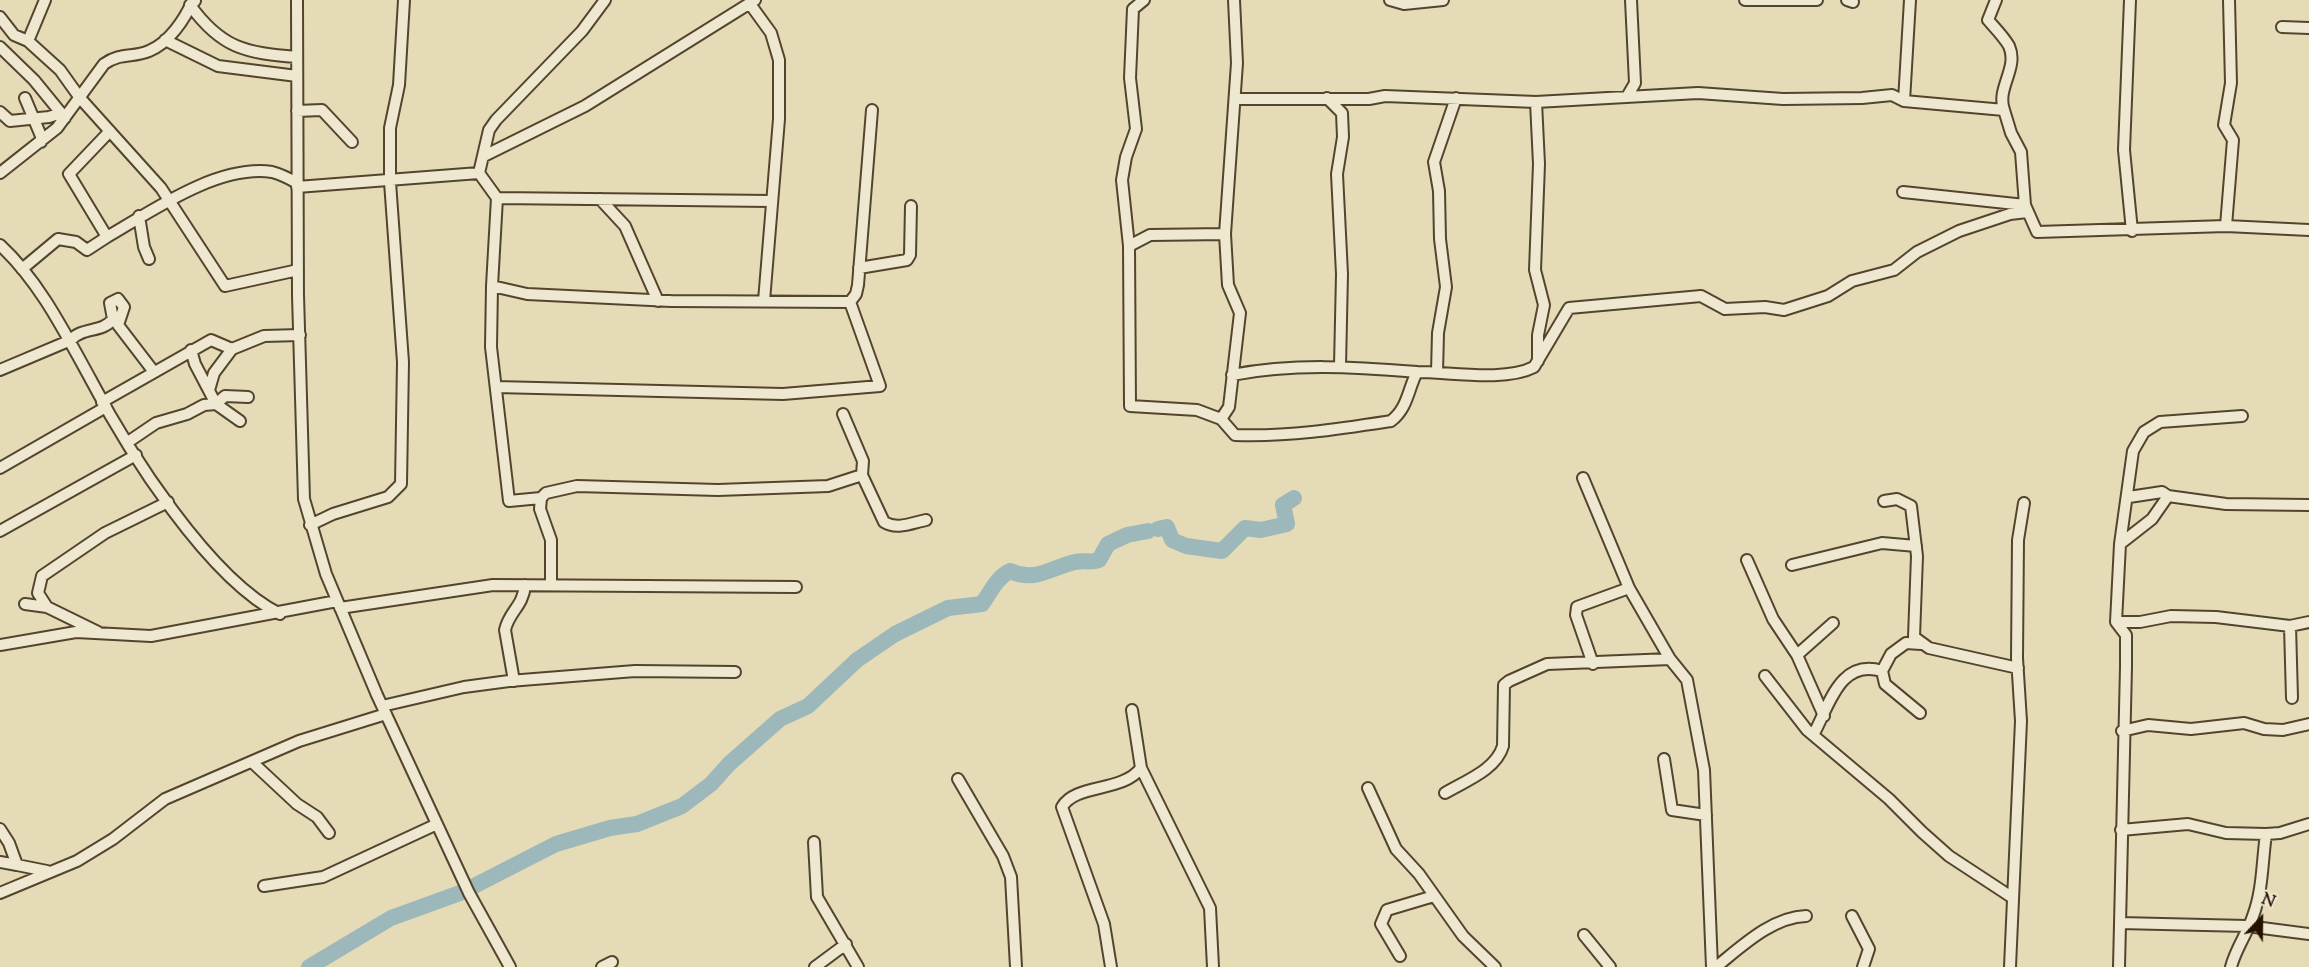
<!DOCTYPE html>
<style>
body{margin:0}
#map{position:relative;width:2309px;height:967px;overflow:hidden;background:#e5dbb6;font-family:"Sorts Mill Goudy",serif}
canvas{display:block}
.north{position:absolute;left:2231px;top:889px;width:60px;height:60px;-webkit-text-stroke:4px #eee8d0;paint-order:stroke;rotate:22deg;font-size:16px;font-weight:700;line-height:24px;text-align:center;color:#241200}
.north::after{content:'';display:block;margin:auto;width:21px;height:27px;background:#241200;clip-path:polygon(50% 0,100% 100%,50% 72%,0 100%)}
</style>
<div id="map">
<canvas width="2309" height="967"></canvas>
<div class="north">N</div>
</div>
<script>
const context = document.querySelector('canvas').getContext('2d');
context.lineJoin = 'round';
function stroke(path, color, width, dash) { context.strokeStyle = color; context.lineWidth = width; context.lineCap = dash ? 'butt' : 'round'; context.setLineDash(dash || []); context.stroke(path); }
stroke(new Path2D(`
 M1158,529l9,-2 5,13 14,6 36,5 23,-23 16,2 26,-6 -4,-19 11,-7
 M474,886l82,-42 54,-16 27,-4 45,-18 29,-22 18,-20 51,-45 28,-13 49,-46 38,-26 53,-26 34,-4c8,-11 15,-27 28,-33 25,12 42,-4 65,-9 8,-2 16,1 24,-2l9,-16 19,-9 21,-4
 M309,967l82,-49 69,-25`), '#9cb8ba', 16);
const minor = new Path2D(`
 M297,0l1,295 6,204 22,75 51,121 92,198 41,74
 M1390,0l14,4 39,-4
 M1745,0h72
 M1847,0l6,2
 M1996,0l-8,20c7,8 16,17 21,26 10,22 -13,42 -5,64
 M2130,0l-6,150 8,81
 M195,1l-5,4c31,43 55,48 107,52
 M750,4l21,29 8,27v59l-15,182
 M0,17l14,18 14,6 32,29 20,28 81,90 64,98 73,-16
 M2282,27l27,1
 M165,40l53,26 79,10
 M28,41l17,-41
 M0,47l34,33 31,38
 M1628,95l7,-12 -4,-83
 M25,98l16,38v6
 M1327,98l15,15 1,24 -6,37 5,100 -2,92
 M1235,99h134l16,-3 151,6 162,-9 85,6 79,-1 30,-3 12,6 100,9 7,23 10,19 4,53 12,27 189,-6 83,4
 M1904,101l6,-101
 M1536,102l3,62 -4,106 9,35 -6,30v26
 M297,111l25,-1 30,32
 M0,112l10,9 39,-4 12,-4
 M110,131l-41,43 38,63c45,-26 111,-73 165,-65 8,2 18,7 25,11
 M484,156l101,-50 170,-106
 M0,173l57,-45 47,-64c17,-12 29,-6 45,-13 20,-8 36,-32 44,-51
 M479,173l18,25 -5,88 35,8 144,7 179,1 6,-8 2,-9 14,-175
 M297,187l182,-14 10,-43 7,-10 86,-89 23,-31
 M1903,192l122,13
 M497,198l274,3
 M600,199l25,27 33,75
 M139,216l5,31 5,12
 M2226,226l7,-86 -9,-15 7,-42 -2,-83
 M1225,234l-75,1 -21,11 1,160 67,4 24,9 8,-12 11,-94 -12,-28 -3,-51 12,-171 -3,-63
 M0,245c40,37 65,88 91,135 37,71 118,199 189,234
 M1129,246l-7,-66 4,-23 10,-28 -6,-51 3,-69 11,-9
 M859,268l48,-8 3,-5 1,-49
 M22,269l36,-30 18,3 11,8 20,-13
 M492,286l-1,61 18,154 32,-3
 M0,370l71,-30c10,-13 32,-7 42,-21l-3,-16 8,-4 6,8 -6,18 36,47
 M1437,372l1,-39 8,-46 -6,-48 -1,-48 -5,-29 22,-64
 M1232,375c62,-12 122,-8 185,-3
 M496,387l287,7 97,-8 -30,-84
 M209,390l5,-17 18,-24
 M102,402l109,-62 21,9 32,-13 36,-1
 M1221,419l14,16c53,2 104,-6 156,-14 17,-13 17,-32 26,-49 33,0 88,10 117,-5l35,-59 132,-12 24,13 40,-2 19,3 44,-14 24,-15 42,-11 23,-18 42,-21 51,-17 17,-2
 M240,421l-24,-17 9,-8 23,1
 M128,442l28,-19 31,-9 17,-9 12,-1 -21,-40 -4,-14
 M0,468l106,-61
 M862,475l22,47c13,8 27,1 42,-2
 M1583,478l46,110 41,71 17,21 17,90 8,197
 M2129,497l33,-5 6,4 58,8 83,1
 M1884,501l13,-2 14,7 6,50 -3,81 15,11 89,20
 M310,525l23,-11 55,-17 13,-13 2,-122 -13,-180v-54l9,-43 5,-85
 M0,531l136,-76
 M2120,544l13,-93 11,-19 16,-10 82,-6
 M1747,560l26,59 24,36 27,61
 M1792,565l90,-22 34,3
 M551,585v-45l-11,-31 1,-11 5,-5 31,-7 141,4 110,-4 34,-11 1,-14 -20,-47
 M25,604l22,3 51,25
 M47,607l-9,-14 4,-17 63,-43 63,-31
 M340,608l153,-23 303,2
 M2116,622h24l31,-6 45,1 74,9 19,-4
 M2290,626l2,72
 M0,645l76,-13 75,4 186,-35
 M1797,655l36,-32
 M1593,664l-17,-49 1,-8 52,-19
 M1765,676l42,54 82,69 33,33 27,24 64,42
 M514,681l-9,-51c4,-19 18,-23 20,-45
 M382,706l82,-19 45,-6 126,-10 100,1
 M1920,713l-35,-29 -3,-13 9,-17 15,-11 15,1
 M2122,731l26,-6 43,4 53,-6 20,6 19,1 26,-6
 M1813,735c16,-28 26,-77 69,-64
 M1664,759l8,51 34,5
 M252,762l45,42 20,13 12,16
 M1141,768l69,140 3,59
 M958,779l45,77 8,21 5,90
 M1368,788l28,61 23,25 44,62 32,31
 M1445,793c20,-12 51,-23 58,-47l1,-61 5,-4 38,-17 123,-5
 M0,829l9,14 8,22 30,6
 M2121,830l67,-6 38,9 40,1 14,-1 29,-9
 M814,842l3,55 41,70
 M0,862l17,3
 M264,886l59,-9 112,-52
 M0,893l77,-32 36,-22 52,-40 134,-58 87,-27
 M1852,916l17,33 -6,18
 M2120,923l127,3 62,8
 M1584,935l26,32
 M1400,956l-19,-32 6,-14 47,-14
 M602,967l10,-5
 M815,967l31,-23
 M1111,967l-7,-43 -42,-117c14,-24 60,-14 79,-39l-9,-58
 M1716,967c25,-20 56,-50 90,-51
 M2010,967l11,-246 -4,-63 1,-118 6,-37
 M2119,967l7,-300v-32l-10,-13 4,-78 32,-25 16,-23
 M2231,967c5,-19 16,-33 22,-51 10,-27 9,-54 13,-82`);
stroke(minor, '#54442e', 14);
stroke(minor, '#eee8d0', 10);
</script>
